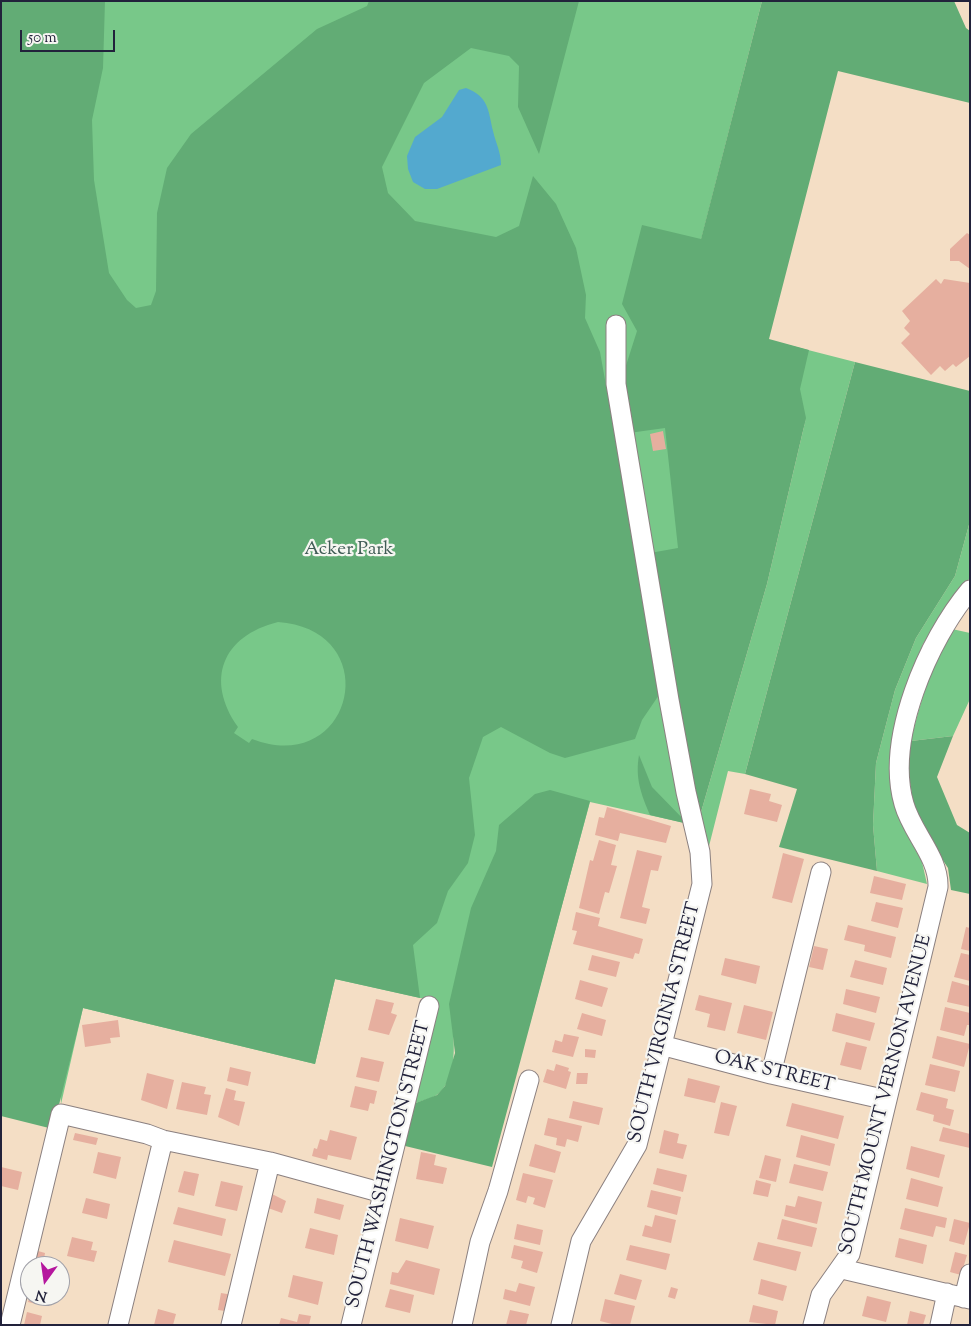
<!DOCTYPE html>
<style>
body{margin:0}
#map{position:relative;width:971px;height:1326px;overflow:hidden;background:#f4dec5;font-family:"Sorts Mill Goudy",serif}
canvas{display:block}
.frame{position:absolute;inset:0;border:2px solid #22223b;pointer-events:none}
.north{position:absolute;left:20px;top:1256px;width:50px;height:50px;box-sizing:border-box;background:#f6f6f2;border:1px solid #a1a1a9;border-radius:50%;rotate:194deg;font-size:14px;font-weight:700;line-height:20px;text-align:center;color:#22223b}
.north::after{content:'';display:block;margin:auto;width:18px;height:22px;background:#b5179e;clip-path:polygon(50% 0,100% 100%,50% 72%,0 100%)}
.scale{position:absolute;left:20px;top:30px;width:95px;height:22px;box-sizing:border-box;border:2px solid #22223b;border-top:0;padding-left:6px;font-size:15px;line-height:18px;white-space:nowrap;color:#22223b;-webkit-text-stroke:4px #f6f6f2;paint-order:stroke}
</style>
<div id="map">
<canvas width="971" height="1326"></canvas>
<div class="frame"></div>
<div class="north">N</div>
<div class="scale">50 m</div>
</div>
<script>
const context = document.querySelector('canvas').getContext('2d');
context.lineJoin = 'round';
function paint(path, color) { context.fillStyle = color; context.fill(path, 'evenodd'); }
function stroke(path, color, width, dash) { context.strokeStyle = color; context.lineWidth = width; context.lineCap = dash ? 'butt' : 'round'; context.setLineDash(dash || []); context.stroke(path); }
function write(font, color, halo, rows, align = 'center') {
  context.font = font + ' "Sorts Mill Goudy",serif'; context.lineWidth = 4.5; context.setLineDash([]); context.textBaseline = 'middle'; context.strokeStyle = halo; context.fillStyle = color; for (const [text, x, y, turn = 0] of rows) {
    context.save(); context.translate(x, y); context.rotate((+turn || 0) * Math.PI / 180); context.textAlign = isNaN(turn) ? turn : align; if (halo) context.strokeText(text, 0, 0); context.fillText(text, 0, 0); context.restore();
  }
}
paint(new Path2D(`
 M1,1h761l-61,239 68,100 86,22 -110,412 -17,-3 -23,91 -8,-36 70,-242 39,-166 -112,407 -104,-23 -60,221 -80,-18c3,25 11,70 -12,89 -6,5 -18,7 -25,10l21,-103 -99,-22 -20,85 -232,-56 -22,96z
 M970,521v57l-19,22 -28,44 -28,87 -6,42 12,49 21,40 5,22 -50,-13 -4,-46 3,-62 19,-73 21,-52 39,-62z
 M952,629l18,4v66l-17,37 -42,5c9,-40 21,-76 41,-112z`), '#78c889');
paint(new Path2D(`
 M1,1h104l-2,67 -11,52 2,60 15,93 18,27 9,8 15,-3 5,-14 1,-78 10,-45 24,-34 126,-105 50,-23 2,-5h210l-40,153 -21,-47 1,-41 -10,-10 -38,-8 -47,35 -42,84 6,26 27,28 81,16 23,-11 14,-50 23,28 20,44 10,47 -1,23 15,34 61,340 -19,28 -7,19 -70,19 -15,-5 -49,-26 -18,10 -14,41 6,57 -7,28 -20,28 -11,32 -24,22 7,53 -85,-19 -20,85 -232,-56 -30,121 -52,-13zM278,622c109,8 76,156 -26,117l-3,4 -15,-10 4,-6c-33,-47 -16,-91 40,-105z
 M762,1h192l12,27 4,3v72l-132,-32 -69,268 40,11 -9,39 6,29 -39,166 -70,242 -47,-273 28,-5 -13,-120 -36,5 -6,-58 14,-44 -15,-27 20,-79 59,14z
 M855,362l115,29v130l-15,55 -39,62 -21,52 -19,73 -3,62 4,46 -98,-24 18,-58 -52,-15z
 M953,736l-16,41 20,48 13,8v61l-19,-4 -3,-22 -23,-35 -11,-25 -6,-38 3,-29z
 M639,755l13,32 36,37 -38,-9c-9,-21 -15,-37 -11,-60z
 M550,790l40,11 -98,366 -91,-22 12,-41 24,-9 8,-9 10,-33 -6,-49 22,-96 25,-57 3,-26 36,-31z`), '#62ac75');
paint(new Path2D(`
 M466,88c23,9 22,22 27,43 3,13 8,21 8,34l-64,24h-12l-12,-7 -5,-13 -1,-13 8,-19 27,-20 17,-27z`), '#53a9cf');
paint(new Path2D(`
 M967,233l3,2v34l-11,-8h-9v-12z
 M936,279l5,5 3,-5 26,4v73l-14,11 -3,-3 -8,7 -5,-5 -9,9 -30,-32 9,-9 -6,-6 6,-7 -8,-10z
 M663,431l3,18 -13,2 -3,-17z
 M750,789l21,5 -2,7 13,4 -5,17 -33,-8z
 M607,807l64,19 -5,17 -46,-10 -2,8 -23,-6 4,-18 5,1z
 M599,840l17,5 -5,20 6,1 -8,27 -4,-1 -6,22 -20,-6 11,-48 3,1z
 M637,850l25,6 -4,15 -7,-1 -9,37 8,2 -4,15 -26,-6z
 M783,853l21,6 -12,44 -20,-5z
 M874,876l32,8 -4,16 -32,-7z
 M876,902l27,6 -5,20 -27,-7z
 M576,912l24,6 -2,8 45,13 -4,15 -4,-1 -2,6 -60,-15 4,-13 -5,-1z
 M848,925l48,12 -5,21 -27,-7 1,-6 -21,-5z
 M966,927l4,1v23l-9,-2z
 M814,946l14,3 -5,21 -14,-3z
 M961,953l9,2v26l-16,-4z
 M592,955l28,7 -4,15 -28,-7z
 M725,958l35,8 -4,18 -35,-9z
 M855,960l32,8 -4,17 -33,-8z
 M580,980l28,8 -6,19 -27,-8z
 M952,981l18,5v21l-23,-5z
 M846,989l34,8 -4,16 -33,-9z
 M699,995l33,8 -7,28 -18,-4 3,-13 -15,-4z
 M376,999l18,4 -3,10 6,2 -8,20 -21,-5z
 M744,1005l29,7 -7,28 -29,-7z
 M945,1007l25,6v12h-3l-3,11 -24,-6z
 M582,1013l24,7 -4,16 -25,-7z
 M836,1013l39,10 -5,18 -38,-10z
 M118,1020l2,17 -10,1 1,5 -26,4 -3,-22z
 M564,1034l15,3 -6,20 -21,-5 3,-12 7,2z
 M937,1036l33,8 -6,23 -32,-9z
 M846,1042l21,5 -6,23 -21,-5z
 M585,1049l11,1 -1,8 -10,-1z
 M361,1057l23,5 -5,20 -23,-5z
 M556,1064l13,4 -1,3 3,1 -5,17 -23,-7 4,-13 7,2z
 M930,1064l30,7 -5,21 -30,-7z
 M230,1067l21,5 -3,14 -21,-5z
 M147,1073l27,7 -7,29 -26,-9z
 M577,1073h11l-1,11h-11z
 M688,1078l32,8 -5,17 -31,-7z
 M182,1082l24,5 -2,7 7,1 -4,20 -31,-6z
 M355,1086l22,5 -3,13 -4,-1 -2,8 -18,-4z
 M226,1088l10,3 -2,9 11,2 -6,24 -21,-9z
 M921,1092l27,7 -2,9 8,2 -4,16 -17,-5 1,-6 -18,-5z
 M573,1101l30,7 -4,17 -30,-7z
 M721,1102l16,4 -8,30 -15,-3z
 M792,1103l52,13 -6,23 -52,-13z
 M548,1118l34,8 -4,16 -11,-3 -2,8 -9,-2 1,-7 -13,-3z
 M943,1127l27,7v14l-31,-7z
 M330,1130l27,7 -6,23 -23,-5 -1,5 -15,-4 2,-8 3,1 3,-10 7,2z
 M664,1130l15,4 -2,9 10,2 -4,14 -24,-6z
 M75,1133l23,5 -2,7 -23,-5z
 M801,1135l34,9 -5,22 -34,-9z
 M535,1144l26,8 -6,21 -26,-7z
 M911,1146l34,9 -6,23 -33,-9z
 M98,1152l23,5 -5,22 -23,-6z
 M421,1152l15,3 -2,10 13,3 -4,16 -27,-5z
 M765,1155l16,4 -5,23 -17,-4z
 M794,1164l34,8 -5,19 -34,-8z
 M1,1167l21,5 -4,18 -17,-4z
 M657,1168l30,7 -4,17 -30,-8z
 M184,1171l15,3 -5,22 -16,-4z
 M523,1173l30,7 -8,28 -12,-4 2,-6 -7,-2 -2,7 -10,-3z
 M911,1178l32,9 -5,20 -32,-8z
 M756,1180l15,4 -3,13 -15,-3z
 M221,1181l22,5 -6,25 -22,-5z
 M651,1190l30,7 -4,18 -30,-8z
 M272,1194l14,7 -4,12 -14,-5z
 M798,1196l24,6 -5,22 -33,-8 2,-11 9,2z
 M86,1198l24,6 -3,15 -25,-6z
 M317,1198l27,7 -4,15 -26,-7z
 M178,1207l48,12 -4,17 -49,-12z
 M905,1208l42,10 -2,10 -9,-2 -3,11 -33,-8z
 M655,1215l21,5 -5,23 -29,-7 3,-11 7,2z
 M400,1218l34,8 -6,23 -33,-8z
 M782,1219l35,9 -5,19 -35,-8z
 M954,1219l16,4 -6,22 -15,-4z
 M517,1224l26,6 -3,15 -26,-6z
 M310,1228l28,7 -4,20 -29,-7z
 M72,1237l21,5 -2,8 6,1 -3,11 -27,-6z
 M899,1238l28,7 -4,19 -28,-7z
 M174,1240l57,14 -6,22 -57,-14z
 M758,1242l43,10 -5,19 -43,-11z
 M514,1245l29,7 -6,21 -16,-5 2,-7 -12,-3z
 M630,1245l40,9 -4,16 -40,-10z
 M31,1249l14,4 -1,6 -14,-4z
 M955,1252l12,3 -6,20 -11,-3z
 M406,1260l34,9 -6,26 -44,-11 2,-12 6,1z
 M620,1274l22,6 -6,20 -22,-6z
 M293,1275l30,7 -5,23 -30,-8z
 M761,1279l26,7 -4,15 -25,-7z
 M519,1283l16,4 -5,19 -27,-7 2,-10 11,3z
 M671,1287l7,2 -3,10 -7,-2z
 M60,1289l3,1 -2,10 -10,-2 1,-2h8z
 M390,1289l24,6 -4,18 -25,-6z
 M221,1293l12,2 -3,12 -4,-1 -1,5 -7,-1z
 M30,1296h14l-3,9 -13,-3z
 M867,1296l24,6 -5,20 -24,-6z
 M605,1299l30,7 -5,19h-14l-16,-4z
 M753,1305l25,6 -3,14 -26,-3z
 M158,1309l18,5 -3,11h-19z
 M510,1310l19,4 -3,11h-20z
 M910,1311l16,4 -3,10h-16z
 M27,1312l15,4 -2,9h-16z
 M299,1314l12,2 -2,9h-30l2,-7 16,4z`), '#e6af9f');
const minor = new Path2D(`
 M661,1045l110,29 116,26
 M771,1074l50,-202
 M842,1269l128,30
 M964,1298l6,-24
 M10,1325l51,-211 86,20 16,6 107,22 113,31
 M118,1325l45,-185
 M231,1325l39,-163
 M351,1325l78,-319
 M462,1325l18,-83 18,-51 31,-111
 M561,1325l20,-84 56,-96 65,-261 -2,-32 -14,-60 -17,-92 -53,-316v-59
 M813,1325l8,-30 29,-41 88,-367c1,-30 -26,-54 -34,-83 -19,-65 24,-164 66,-214
 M940,1325l7,-32`);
stroke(minor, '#8b8080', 21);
stroke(minor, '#fff', 19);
write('19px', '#405c56', '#f6f6f2', [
 ["Acker Park",349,551]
]);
write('19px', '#22223b', '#f6f6f2', [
 ["SOUTH VIRGINIA STREET",666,1023,-76],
 ["OAK STREET",774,1073,14],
 ["SOUTH MOUNT VERNON AVENUE",887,1095,-76],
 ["SOUTH WASHINGTON STREET",390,1165,-76]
]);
</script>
